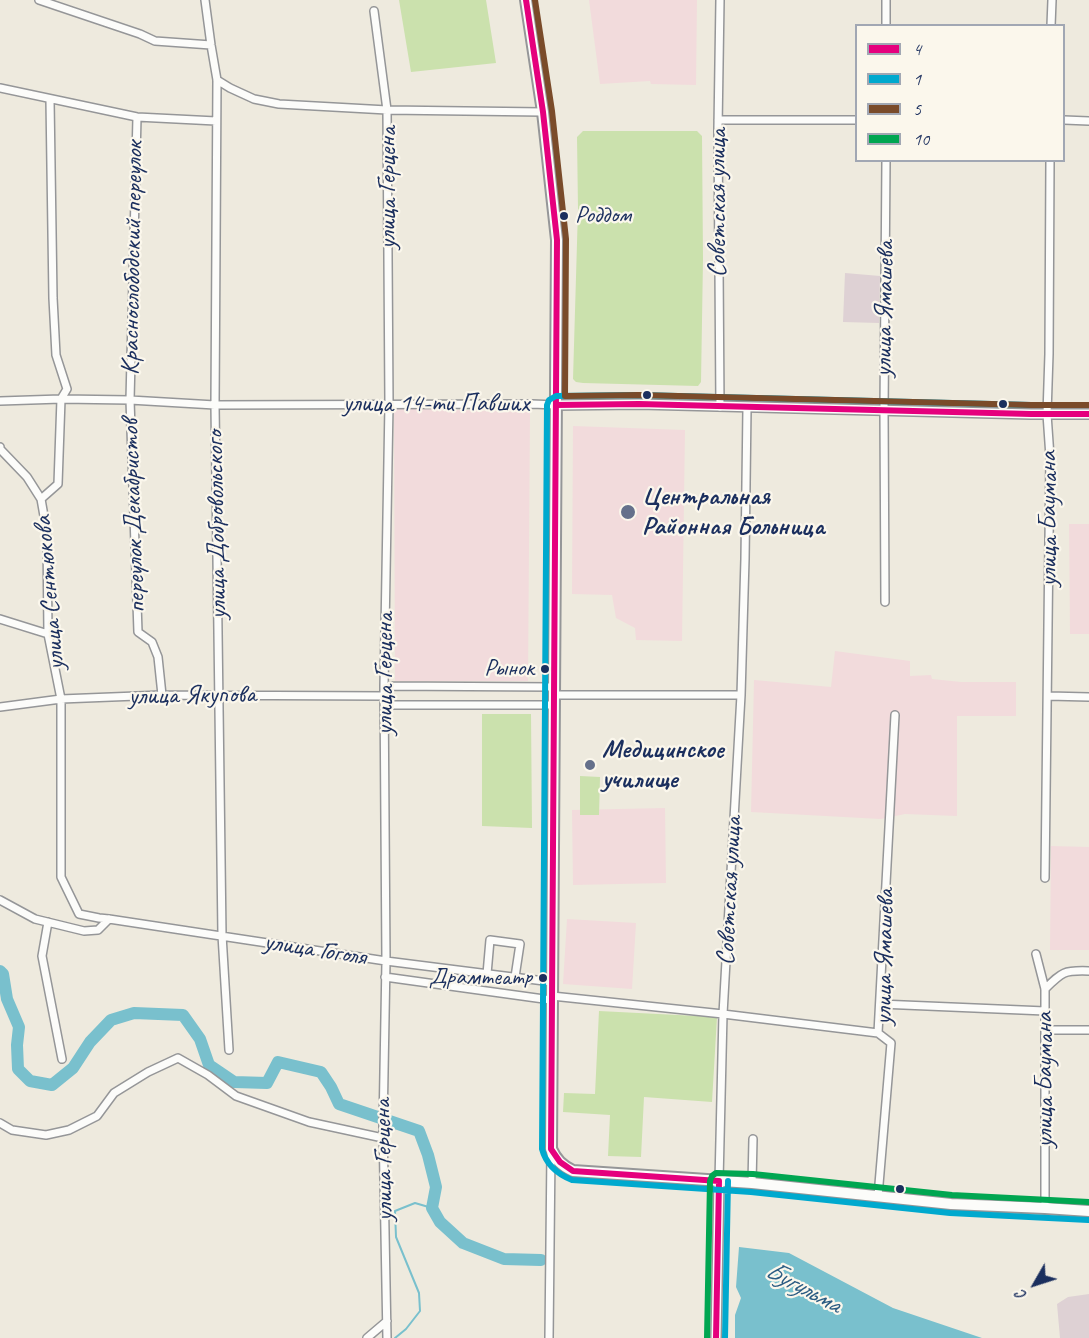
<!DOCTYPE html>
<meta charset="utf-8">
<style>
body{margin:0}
#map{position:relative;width:1089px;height:1338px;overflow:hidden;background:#eeeade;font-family:Caveat,sans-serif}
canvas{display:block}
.legend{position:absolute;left:855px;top:24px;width:210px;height:138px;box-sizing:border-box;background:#fbf7ec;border:2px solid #a1a7b3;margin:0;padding:8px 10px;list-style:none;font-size:18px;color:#1b2f5e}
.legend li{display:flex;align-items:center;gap:12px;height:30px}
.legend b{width:30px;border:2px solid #a1a7b3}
.north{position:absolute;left:1005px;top:1254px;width:60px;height:60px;-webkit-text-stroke:4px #fbf7ec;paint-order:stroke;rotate:231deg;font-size:16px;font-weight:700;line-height:24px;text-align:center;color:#1b2f5e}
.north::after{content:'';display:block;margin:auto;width:21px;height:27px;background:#1b2f5e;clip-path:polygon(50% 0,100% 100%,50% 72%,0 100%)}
</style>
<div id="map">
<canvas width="1089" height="1338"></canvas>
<ul class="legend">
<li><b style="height:8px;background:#e5007d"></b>4</li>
<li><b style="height:8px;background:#00a9ce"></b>1</li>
<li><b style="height:8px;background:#7a4b2a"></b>5</li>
<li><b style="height:8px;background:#00a651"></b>10</li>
</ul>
<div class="north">С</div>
</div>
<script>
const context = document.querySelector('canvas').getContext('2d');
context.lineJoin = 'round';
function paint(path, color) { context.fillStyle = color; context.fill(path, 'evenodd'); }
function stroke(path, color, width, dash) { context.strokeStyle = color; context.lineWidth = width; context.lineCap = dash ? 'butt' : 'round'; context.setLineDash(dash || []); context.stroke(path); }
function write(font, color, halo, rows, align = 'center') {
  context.font = font + ' Caveat,sans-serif'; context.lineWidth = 4.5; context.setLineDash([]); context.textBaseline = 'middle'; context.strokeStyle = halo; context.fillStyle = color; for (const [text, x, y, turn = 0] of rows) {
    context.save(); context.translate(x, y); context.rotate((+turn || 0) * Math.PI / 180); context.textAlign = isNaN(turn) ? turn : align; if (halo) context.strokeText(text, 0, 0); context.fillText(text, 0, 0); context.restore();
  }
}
paint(new Path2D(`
 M589,0h108l-1,85 -45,-1 -1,-3 -50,3z
 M394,408l136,4 -2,269h-133z
 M573,426l112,4 -3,211 -46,-1 -1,-12 -19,-10 -4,-23 -40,-1z
 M1069,524h20v110h-19z
 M835,651l75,10v15l21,-1 1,4 29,3h55v34h-59v100l-52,-2 -24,5 -130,-7 3,-132 77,7z
 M665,808l1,75 -93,2 -1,-75z
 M1051,846l38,1v103h-39z
 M567,919l69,4 -4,66 -69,-5z`), '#f2dbdc');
paint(new Path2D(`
 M845,273l35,3 -1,47 -36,-1z
 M1089,1294v44h-29l-3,-34 11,-7z`), '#ded1d4');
paint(new Path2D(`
 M399,0h87l10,63 -85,9z
 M583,131h114l5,5 1,123 -2,123 -3,4 -115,-3 -7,-1 -3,-3 5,-170 -1,-72z
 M482,714h49l1,114 -50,-2z
 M580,776l20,1 -1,38h-19z
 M599,1011l118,6 -5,85 -68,-5 -3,60 -33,-1 2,-41 -47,-3 1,-19 31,1z`), '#cbe1ad');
paint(new Path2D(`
 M739,1247l50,6 104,55 89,30h-247v-23l6,-17 -5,-11z`), '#79c0cd');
stroke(new Path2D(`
 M395,1338l11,-9 14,-18 -1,-18 -23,-56 -1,-26 20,-8 17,5`), '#79c0cd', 2);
stroke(new Path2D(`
 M0,971l3,3 4,25 12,28 -2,18 1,24 12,12 22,4 21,-17 17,-26 21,-22 23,-7 49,2 17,24 9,26 25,17 33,1 11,-21 43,10 10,15 8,17 80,27 9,24 8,32 -4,21 8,14 23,21 41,16 37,1`), '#79c0cd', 12);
const street = new Path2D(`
 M39,0l101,34 15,7 56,4
 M205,0l6,45 6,35 -2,325 7,530 7,115
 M720,0l-2,128 2,279
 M886,0v26
 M374,11l13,99 2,294 -5,282 2,275 -3,166 4,211
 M1051,26l1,-26
 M217,80l13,8 24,11 25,5 108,6 156,2
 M0,88l137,29 79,4
 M50,100l3,198 3,57 11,34 -6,10 -3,85 -17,15 6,34 1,101 13,65v178l18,37 20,4 10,1 277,42 166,21
 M137,117l-7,283 8,232 14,10 6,15 4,38
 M718,120h138
 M1064,120l25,1
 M0,401l61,-2 69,1 85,5 317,-1 24,1
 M0,447v2l27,28 14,22
 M885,602l-1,-191 2,-251
 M0,619l48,15
 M384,686l170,1
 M554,695h187
 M1048,696l41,1
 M385,705h169
 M0,707l61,-8 101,-4 223,1
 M1045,878l5,-421 -3,-43 2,-60 1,-194
 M0,900l35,19 49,12 14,-1 11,-11
 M48,922l-6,34 20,103
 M1036,954l9,35v219
 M487,974l3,-34 30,4 -5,33
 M385,977l166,23
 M1045,989c17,-17 19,-19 44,-18
 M552,996l171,18 155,19
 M880,1004l165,7
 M1045,1030h43
 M878,1033l17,-318
 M0,1123l12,7 34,5 23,-5 28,-14 17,-23 34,-21 30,-14 30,17 28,21 73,26 74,16
 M719,1181l4,-167 18,-319 4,-136 2,-151
 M752,1183l1,-44
 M878,1196l13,-153 -13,-10
 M367,1338l20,-17
 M549,1338l2,-187`);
const secondary = new Path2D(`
 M556,405l83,-1 392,10h58
 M716,1338l3,-157`);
const primary = new Path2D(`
 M526,0l17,112 14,128 -6,909c5,11 11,17 22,22l179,12 199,21 94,4 44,3`);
stroke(street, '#959698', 10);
stroke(secondary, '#959698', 12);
stroke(primary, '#959698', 14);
stroke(street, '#fcfcfa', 7);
stroke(secondary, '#fcfcfa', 9);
stroke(primary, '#fcfcfa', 10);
stroke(new Path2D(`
 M526,0l17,112 14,128 -6,909 9,13 13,9 146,10 -3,157
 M556,405l83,-1 392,10h58`), '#e5007d', 6);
stroke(new Path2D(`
 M1088,1220l-138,-7 -199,-21 -179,-12c-15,-6 -26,-16 -30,-31l5,-744 2,-5 7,-4 83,-1 392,10h58
 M725,1338l3,-157`), '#00a9ce', 6);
stroke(new Path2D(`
 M535,0l17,111 14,128 -1,157 74,-1 392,10h58`), '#7a4b2a', 6);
stroke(new Path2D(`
 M707,1338l3,-157 2,-5 4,-3 37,1 199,21 137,7`), '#00a651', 6);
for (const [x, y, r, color] of [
 [564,216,5,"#1b2f5e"],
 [647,395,5,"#1b2f5e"],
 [1003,404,5,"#1b2f5e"],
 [628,512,8,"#65708b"],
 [545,669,5,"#1b2f5e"],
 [590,765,6,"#65708b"],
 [543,978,5,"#1b2f5e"],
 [900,1189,5,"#1b2f5e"]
]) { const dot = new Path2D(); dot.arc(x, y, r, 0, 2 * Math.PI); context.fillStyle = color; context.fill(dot); stroke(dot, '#fbf7ec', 2); }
write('24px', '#1b2f5e', '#fbf7ec', [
 ["Роддом",575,216,"left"],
 ["Рынок",534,669],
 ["Драмтеатр",532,978]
], 'right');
write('26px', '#1b2f5e', '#fbf7ec', [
 ["улица Герцена",388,188,-90],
 ["Советская улица",718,203,-90],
 ["Краснослободский переулок",133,258,-89],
 ["улица Ямашева",885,309,-89],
 ["улица 14-ти Павших",436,404],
 ["переулок Декабристов",134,516,-92],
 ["улица Баумана",1049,519,-90],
 ["улица Добровольского",217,525,-91],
 ["улица Сентюкова",50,593,-95],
 ["улица Герцена",385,674,-90],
 ["улица Якупова",192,696,-1],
 ["Советская улица",730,891,-87],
 ["улица Гоголя",315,950,9],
 ["улица Ямашева",885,957,-89],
 ["улица Баумана",1045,1080,-90],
 ["улица Герцена",384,1160,-91]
]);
write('bold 26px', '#1b2f5e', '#fbf7ec', [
 ["Центральная",642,497],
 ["Районная Больница",642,527],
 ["Медицинское",602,750],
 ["училище",602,780]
], 'left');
write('italic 27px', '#2a5b82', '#fbf7ec', [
 ["Бугульма",803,1288,28]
]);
</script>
